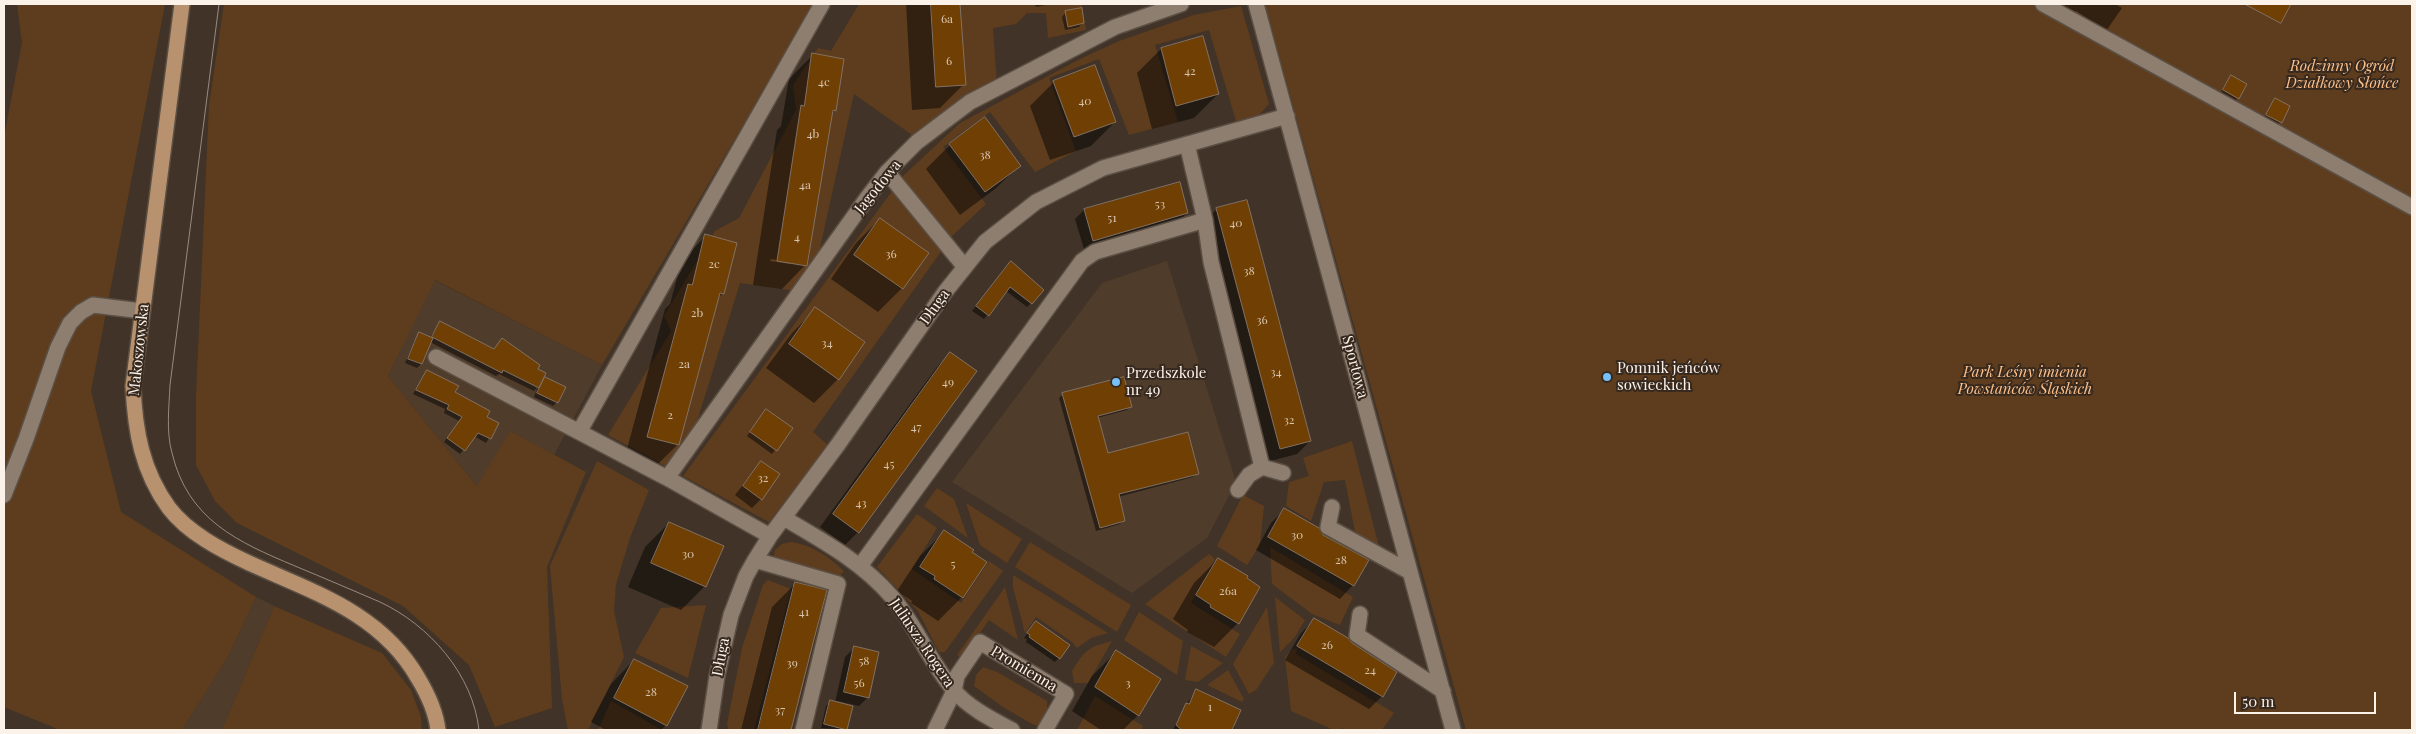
<!DOCTYPE html>
<meta charset="utf-8">
<style>
body{margin:0}
#map{position:relative;width:2416px;height:734px;overflow:hidden;background:#413327;font-family:"Playfair Display",serif}
canvas{display:block}
.frame{position:absolute;inset:0;border:5px solid #fbf2ea;pointer-events:none}
.scale{position:absolute;left:2234px;top:692px;width:142px;height:22px;box-sizing:border-box;border:2px solid #fbf2ea;border-top:0;padding-left:6px;font-size:15px;line-height:18px;white-space:nowrap;color:#fbf2ea;-webkit-text-stroke:4px #37291e;paint-order:stroke}
</style>
<div id="map">
<canvas width="2416" height="734"></canvas>
<div class="frame"></div>
<div class="scale">50 m</div>
</div>
<script>
const context = document.querySelector('canvas').getContext('2d');
context.lineJoin = 'round';
function paint(path, color) { context.fillStyle = color; context.fill(path, 'evenodd'); }
function stroke(path, color, width, dash) { context.strokeStyle = color; context.lineWidth = width; context.lineCap = dash ? 'butt' : 'round'; context.setLineDash(dash || []); context.stroke(path); }
function write(font, color, halo, rows, align = 'center') {
  context.font = font + ' "Playfair Display",serif'; context.lineWidth = 4; context.setLineDash([]); context.textBaseline = 'middle'; context.strokeStyle = halo; context.fillStyle = color; for (const [text, x, y, turn = 0] of rows) {
    context.save(); context.translate(x, y); context.rotate((+turn || 0) * Math.PI / 180); context.textAlign = isNaN(turn) ? turn : align; if (halo) context.strokeText(text, 0, 0); context.fillText(text, 0, 0); context.restore();
  }
}
paint(new Path2D(`
 M1167,261l69,221 -29,56 -75,55 -180,-111 150,-199z
 M434,280l168,85 -48,90 -44,-24 -32,56 -90,-111z
 M256,597l18,9 -52,124h-40l47,-75z`), '#4f3c2b');
paint(new Path2D(`
 M17,4h148l-74,387 30,121 135,85 -27,58 -47,75h-122l-56,-23v-570l18,-94z
 M224,4h590l-212,361 -167,-85 -47,96 89,110 33,-55 76,41 -39,95 5,141 -57,19 -26,-62 -66,-59 -166,-83 -22,-22 -19,-36v-69l13,-291z
 M859,4h223l4,26 -38,8 -2,-25h-19l-11,11 -23,4 4,58 -82,51 -61,-43 -38,172 -19,25 -57,-8 -49,158 -24,26 -59,-32 63,-104 -7,-15 51,-85 24,-13 57,-108 -3,-25 25,-37 13,3z
 M1265,4h1147v726h-946z
 M1241,6l28,98 -10,11 -23,6 -27,-91 -54,15 23,77 -49,13 -30,-76 -50,19 27,73 -41,21 -45,-60 -47,35 43,57 -34,32 -139,196 15,13 -59,77 -86,-46 221,-301 56,-52 120,-64 39,-18 75,-26z
 M1352,441l28,110 -24,-14 -11,-57 -21,2 -13,39 -25,-15 3,-24 20,-6 -6,-18z
 M597,461l52,29 -19,48 -14,46 -2,27 10,46 -36,73h-20l-6,-31 -12,-133z
 M937,488l17,11 14,39 -44,-32z
 M1243,495l21,11 -4,39 -13,20 -30,-19z
 M966,503l56,36 -15,24 -27,-18z
 M917,514l20,14 -25,41 49,34 28,-42 14,10 -58,81h-6l-21,-41 -41,-44z
 M791,542c21,3 37,14 53,29l-7,8 -16,-8 -48,-11 2,-10 7,-6z
 M1030,542l101,63 -14,27 -102,-65z
 M1270,547l83,50 -13,28 -28,-11 -40,-30z
 M1209,554l6,5 -24,44 49,31 -14,23 -81,-53z
 M1013,575l95,58 -17,5 -14,10 -5,-6 -36,-25 -11,16 -12,-46z
 M768,580l23,9 -37,141h-25l-2,-6 15,-76 21,-63z
 M1005,587l13,53 -29,-20 -27,38 -5,-3z
 M1275,597l30,23 -10,17 -15,15z
 M706,605l-18,73 -53,-25 26,-45z
 M274,606l108,47 29,37 10,27 1,13h-200z
 M1267,607l7,56 -18,27 -7,4 -16,-30z
 M1139,612l44,29 -6,34 -53,-35z
 M1112,641l-24,42h-14l-2,-12c13,-21 16,-24 40,-30z
 M1191,646l32,17 -25,19 -13,-2z
 M1297,648l-1,6 98,59 -12,17h-35l-5,-2 -2,2h-6l-43,-19 -6,-54 8,-8z
 M983,667l14,5 50,29c1,10 -1,18 -9,25l-6,-2 -29,-17 -29,-21 2,-11z
 M1228,670l16,29 -2,3 -35,-17z
 M1095,696l48,30 -2,4h-64z
 M611,701l51,29h-64z`), '#5e3d1e');
paint(new Path2D(`
 M906,4h53l5,80 -24,24 -28,2z
 M1035,4h15l-14,3z
 M2063,4h52l7,4 -16,23 -30,-20 -2,3 -13,-7z
 M1066,12l17,10 -4,5 -14,3 -3,-13z
 M1161,49l57,45 -24,24 -42,11 -15,-56z
 M813,55l22,55 -4,5 -23,147 -26,27 -29,-4 24,-155 4,-4 8,-47zM771,259l19,3v2l-20,-3z
 M2231,77l7,21 -4,4 -15,-7z
 M1054,82l61,40 -24,24 -41,14 -20,-54z
 M2275,100l5,22 -4,4 -13,-7z
 M985,119l34,47 -24,23 -35,26 -34,-46 24,-24z
 M1179,183l8,30 -9,9 -94,27 -9,-30 9,-9z
 M1246,202l64,239 -13,13 -30,8 -64,-239 13,-13z
 M880,219l22,69 -24,24 -47,-33 25,-36z
 M706,236l17,57 -6,6 -39,145 -24,24 -30,-8 41,-151 5,-5 12,-44z
 M1007,267l24,36 -4,4 -21,-16 -22,28 -12,-8z
 M816,309l22,70 -24,24 -48,-35 26,-35z
 M440,322l96,48 4,13 5,-5 12,24 -4,4 -19,-9 4,-11 -4,5 -35,-17 -3,2 -66,-34 -9,22 -4,4 -12,-5 11,-25 4,-4 10,4z
 M950,354l-92,178 -13,13 -25,-18 117,-160z
 M427,371l58,47 12,6 -11,19 -12,-7 -14,18 -16,-12 15,-21 -15,-8 1,-4 -32,-15z
 M1063,394l68,12 -4,4 -30,8 10,36 90,19 -4,4 -75,20 6,23 -4,4 -24,7 -37,-133z
 M766,411l25,17 -19,26 -25,-18z
 M761,462v37l-9,9 -17,-13z
 M1284,510l39,26 44,25 -14,24 -13,14 -84,-49 15,-27z
 M669,523l36,63 -24,24 -53,-23 17,-40z
 M944,532l18,65 -24,24 -27,-18 1,-2 -15,-10 23,-35z
 M1218,559l41,28 -21,36 -24,24 -27,-15 1,-2 -15,-11 21,-36z
 M796,583l29,8 -35,139h-49l31,-123z
 M1314,620l68,76 -13,13 -84,-49 16,-27z
 M1032,627l27,31 -4,4 -29,-20 1,-3 -3,-1z
 M854,648l14,49 -9,9 -22,-5 8,29 -24,-2 5,-22 4,-4 5,1 10,-46z
 M1116,652l22,63 -15,15h-22l-29,-19 20,-35z
 M634,660l32,65 -5,5h-55l-15,-8 20,-38z
 M1197,690l38,37 -2,3h-60l10,-21z`), '#0007');
const building = new Path2D(`
 M931,4h29l6,81 -30,2z
 M2245,4h46l-10,19z
 M1082,8l2,15 -16,4 -3,-16z
 M1203,36l16,58 -43,12 -15,-58z
 M812,53l32,6 -8,52 -3,-1 -26,156 -30,-5 24,-156 3,1z
 M1095,65l21,57 -42,15 -21,-56z
 M2231,75l16,9 -8,15 -16,-9z
 M2275,98l15,8 -8,17 -16,-8z
 M985,117l36,49 -36,26 -36,-48z
 M1180,182l8,31 -95,28 -9,-32z
 M1247,200l64,241 -31,8 -64,-241z
 M880,218l49,35 -26,36 -49,-34z
 M705,234l32,9 -13,51 -4,-1 -41,152 -32,-8 41,-153 4,1z
 M1011,261l33,29 -12,14 -22,-17 -21,29 -13,-10z
 M815,307l50,35 -26,38 -50,-36z
 M440,321l54,28 8,-11 38,27 -2,4 8,4 -7,15 -36,-18 -1,3 -70,-36z
 M419,332l14,6 -11,26 -14,-5z
 M950,352l27,19 -118,162 -26,-19z
 M427,370l32,16 -4,6 35,19 -3,6 12,6 -8,16 -13,-6 -13,18 -18,-13 15,-21 -15,-8 2,-4 -33,-15z
 M545,377l21,10 -8,16 -21,-10z
 M1124,377l8,30 -34,9 10,37 80,-21 11,42 -80,20 6,27 -25,7 -38,-135z
 M766,409l27,19 -16,23 -27,-19z
 M761,461l19,13 -18,26 -19,-14z
 M1284,508l35,20 4,7 46,25 -15,26 -86,-49z
 M669,522l55,24 -18,41 -55,-24z
 M944,530l30,20 -2,2 15,10 -24,36 -29,-19 1,-3 -15,-9z
 M1218,558l30,18 -1,2 13,9 -21,37 -29,-17 1,-2 -15,-10z
 M795,582l32,8 -14,53 -22,87h-33z
 M1314,618l34,20 4,5 45,29 -14,25 -86,-51z
 M1036,621l34,24 -10,14 -31,-22 1,-2 -3,-2z
 M854,646l25,6 -10,46 -25,-6z
 M1116,650l45,29 -22,37 -44,-29z
 M634,659l54,27 -21,40 -53,-28z
 M1196,689l45,21 -9,20h-50l-6,-5 10,-22 3,1z
 M830,700l23,6 -6,24 -23,-6z`);
paint(building, '#703f03');
stroke(building, '#817164', 1);
const minor = new Path2D(`
 M1256,4l197,726
 M2043,4l369,203
 M887,172l77,94
 M1205,220l6,42 51,205 21,6
 M436,357l231,121 103,58
 M579,432l243,-428
 M667,478l200,-280 20,-26 30,-30 53,-40 145,-75 66,-23
 M1238,490l11,-15 13,-8
 M4,495l22,-56 32,-92 12,-24 11,-11 12,-7 49,6
 M1332,507l-4,20 82,45
 M784,518c39,23 78,44 108,79 24,28 37,64 61,92 14,18 40,31 59,41
 M755,560l83,24 -35,146
 M860,566l222,-305 13,-9 110,-32 -18,-76
 M1360,614l-3,21 86,56
 M709,730l8,-54 14,-61 15,-39 9,-16 15,-24 67,-90 108,-154 40,-50 51,-40 67,-34 184,-52
 M935,730l19,-39 3,-15 23,-34 86,52 -21,36`);
const major = new Path2D(`
 M182,4l-49,382c2,45 9,85 36,122 19,25 52,42 80,55 64,29 132,50 169,115 9,15 18,34 20,52`);
stroke(minor, '#5b4f44', 18);
stroke(major, '#5b4f44', 18);
stroke(minor, '#8e7e70', 15);
stroke(major, '#b8916e', 15);
stroke(new Path2D(`
 M219,4l-49,381c-1,23 -4,46 2,68 16,67 66,89 123,113 29,12 57,24 85,36 49,23 93,72 99,128`), '#978b81', 1);
for (const [x, y, r, color] of [
 [1607,377,5,"#76c0f7"],
 [1116,382,5,"#76c0f7"]
]) { const dot = new Path2D(); dot.arc(x, y, r, 0, 2 * Math.PI); context.fillStyle = color; context.fill(dot); stroke(dot, '#37291e', 2); }
write('12px', '#d8c5b0', null, [
 ["6a",947,19],
 ["6",949,61],
 ["42",1190,71],
 ["4c",824,82],
 ["40",1085,101],
 ["4b",813,134],
 ["38",985,155],
 ["4a",805,185],
 ["53",1160,204],
 ["51",1112,218],
 ["40",1236,223],
 ["4",797,237],
 ["36",891,254],
 ["2c",714,264],
 ["38",1249,271],
 ["2b",697,313],
 ["36",1262,320],
 ["34",827,343],
 ["2a",684,364],
 ["34",1276,372],
 ["49",948,382],
 ["2",670,415],
 ["32",1289,420],
 ["47",916,427],
 ["45",889,464],
 ["32",763,478],
 ["43",861,503],
 ["30",1297,535],
 ["30",688,554],
 ["28",1341,560],
 ["5",953,564],
 ["26a",1228,591],
 ["41",804,612],
 ["26",1327,645],
 ["58",864,661],
 ["39",792,663],
 ["24",1370,670],
 ["56",859,683],
 ["3",1128,683],
 ["28",651,692],
 ["1",1210,707],
 ["37",780,710]
]);
write('italic 15px', '#fec18b', '#37291e', [
 ["Rodzinny Ogród",2342,66],
 ["Działkowy Słońce",2342,83],
 ["Park Leśny imienia",2025,372],
 ["Powstańców Śląskich",2025,389]
]);
write('15px', '#fbf2ea', '#37291e', [
 ["Jagodowa",878,187,-51],
 ["Długa",935,307,-54],
 ["Makoszowska",139,350,-84],
 ["Sportowa",1355,367,75],
 ["Juliusza Rogera",922,643,56],
 ["Długa",721,657,-79],
 ["Promienna",1024,669,31]
]);
write('15px', '#fbf2ea', '#37291e', [
 ["Pomnik jeńców",1617,368],
 ["sowieckich",1617,385],
 ["Przedszkole",1126,373],
 ["nr 49",1126,390]
], 'left');
</script>
